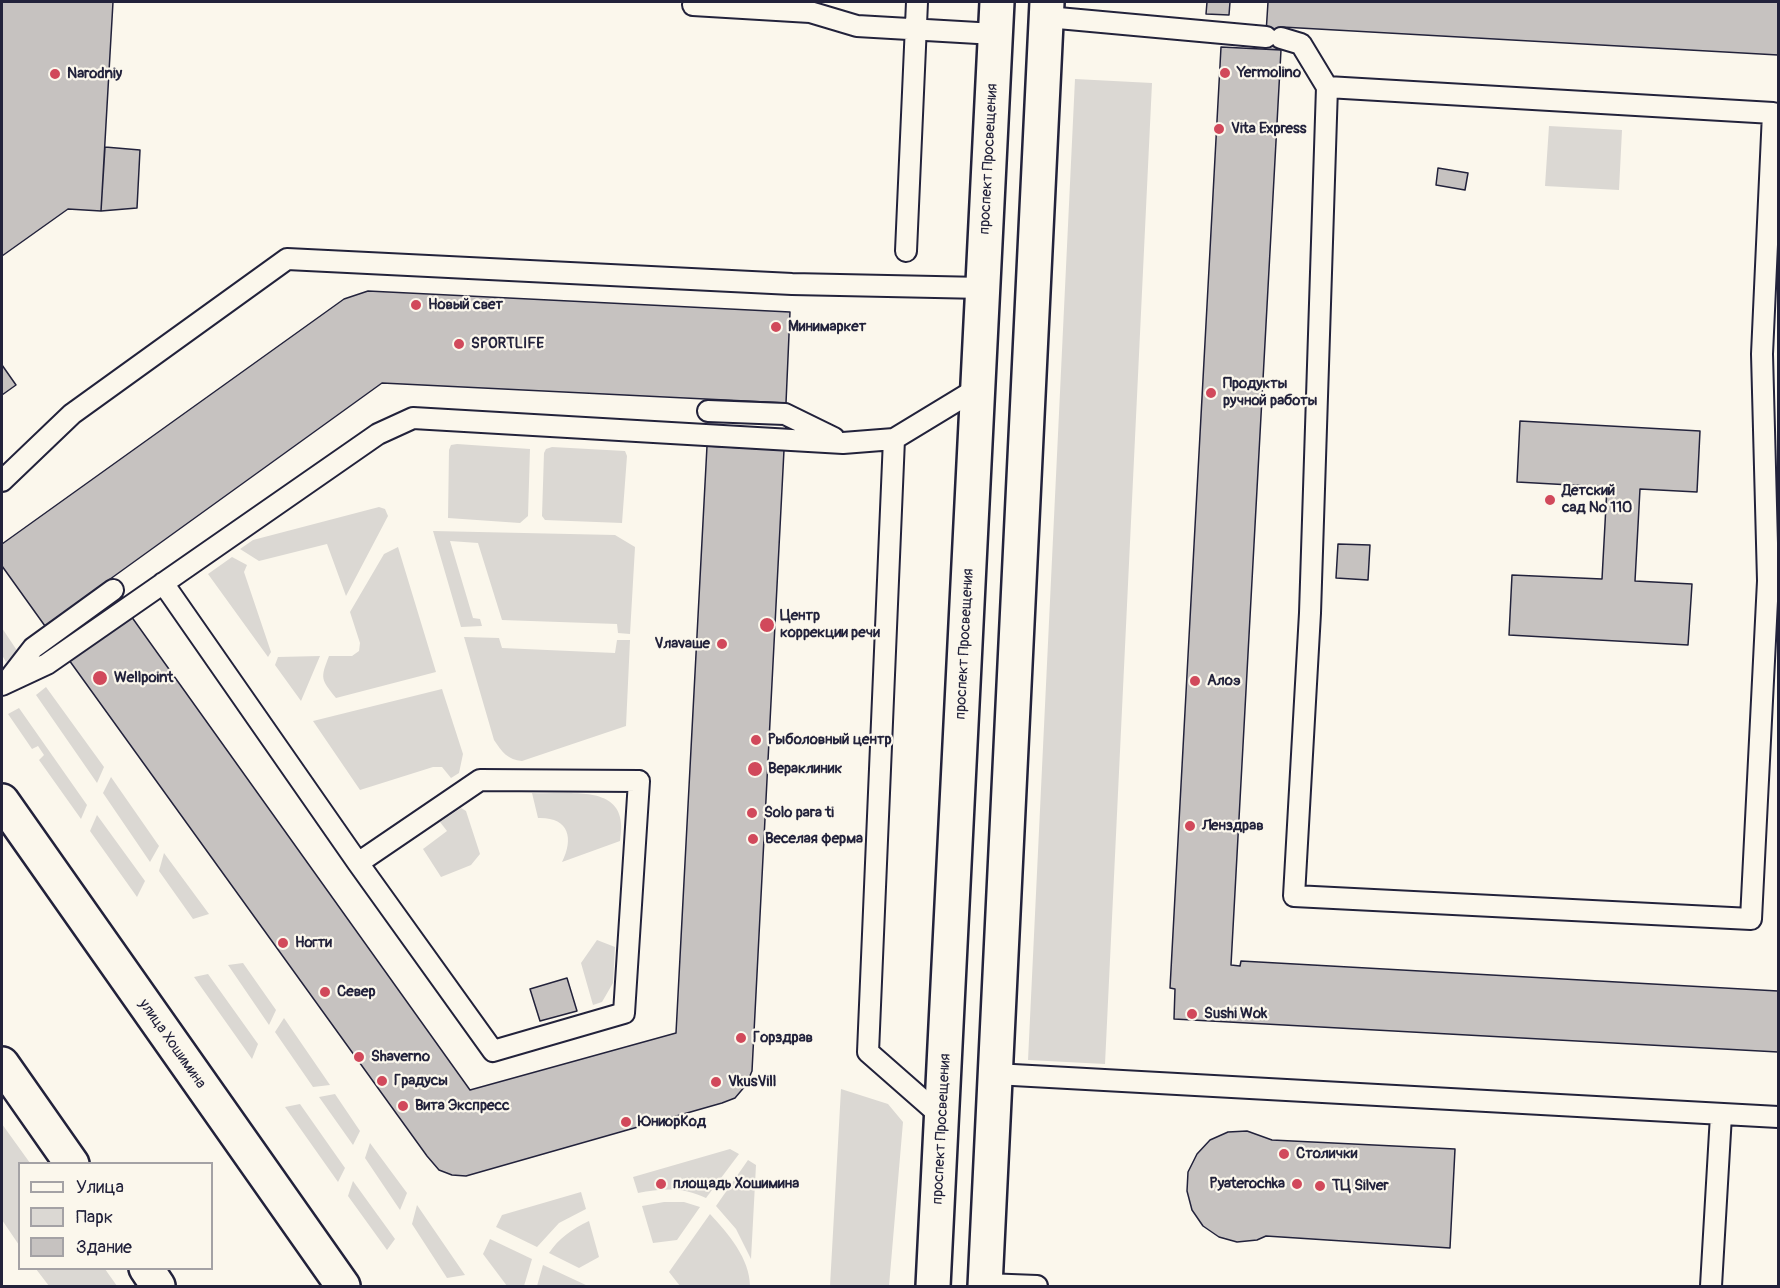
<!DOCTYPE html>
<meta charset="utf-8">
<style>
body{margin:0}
#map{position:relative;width:1780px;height:1288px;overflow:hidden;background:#fbf7ec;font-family:Pangolin,sans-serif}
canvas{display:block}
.frame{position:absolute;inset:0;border:3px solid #22223b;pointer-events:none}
.legend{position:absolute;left:18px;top:1162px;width:195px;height:108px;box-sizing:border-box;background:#fbf7ec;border:2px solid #a4a2a5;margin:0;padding:8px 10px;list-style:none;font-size:18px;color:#22223b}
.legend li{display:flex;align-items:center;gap:12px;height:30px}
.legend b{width:30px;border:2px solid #a4a2a5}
</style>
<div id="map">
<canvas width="1780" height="1288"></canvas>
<div class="frame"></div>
<ul class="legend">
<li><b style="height:8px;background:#fbf7ec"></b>Улица</li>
<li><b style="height:16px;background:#dbd8d3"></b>Парк</li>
<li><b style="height:16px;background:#c6c2c0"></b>Здание</li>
</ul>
</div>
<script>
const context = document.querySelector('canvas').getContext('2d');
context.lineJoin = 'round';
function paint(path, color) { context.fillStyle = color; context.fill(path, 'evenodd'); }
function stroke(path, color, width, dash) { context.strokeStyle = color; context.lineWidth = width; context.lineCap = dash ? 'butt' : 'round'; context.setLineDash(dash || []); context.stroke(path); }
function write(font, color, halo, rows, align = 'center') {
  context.font = font + ' Pangolin,sans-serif'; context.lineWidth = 4.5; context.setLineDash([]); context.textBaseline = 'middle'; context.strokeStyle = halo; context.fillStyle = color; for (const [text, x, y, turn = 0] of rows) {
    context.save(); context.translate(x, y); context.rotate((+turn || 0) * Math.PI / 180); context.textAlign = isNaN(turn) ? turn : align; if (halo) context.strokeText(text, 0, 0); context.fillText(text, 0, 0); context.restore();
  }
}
paint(new Path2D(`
 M1075,79l77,4 -47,981 -77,-4z
 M1549,126l73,4 -3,60 -74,-4z
 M457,444l73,5 -2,67 -8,7 -72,-5 1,-68 2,-5z
 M552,447l73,4 2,5 -5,67 -77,-3 -3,-4 2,-63 2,-4z
 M379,507l6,2 3,7 -42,80 -19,-52 -68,17 -19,-12 13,-9z
 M433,531l182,4 20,12 -5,87 -12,-1 -1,-9 -115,-4 -24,-77 -28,-2 23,77 7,1 2,7 -21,1z
 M398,547l38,125 -100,26c-15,-19 -16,-19 -7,-42h23l7,-5 1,-8 -10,-31 34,-58z
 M232,557l15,8 -3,7 27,80 -3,5 -60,-83z
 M2,628l16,24 -12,10 -4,-7z
 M464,637l35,1 3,10 113,5 2,-13h13l-4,86 -104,35c-14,-1 -20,-9 -28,-21z
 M320,656l-19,45 -26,-36 3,-8z
 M46,687l58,80 -7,16 -61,-88z
 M442,689l21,65 -4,19 -8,5 -9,-11h-9l-73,23 -47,-69z
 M19,708l68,97 -6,14 -42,-59 5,-5 -6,-9 -6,3 -24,-35z
 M111,777l48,69 -9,16 -47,-69z
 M532,793c41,2 99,-11 88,48l-58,21c12,-24 7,-45 -24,-44z
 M461,808l5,3 14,43 -9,11 -30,12 -18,-28 24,-18 -7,-9z
 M97,815l48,66 -8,16 -47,-66z
 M164,853l45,61 -16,5 -34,-48z
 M597,940l18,7 -2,36 -11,19 -9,3 -12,-42z
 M243,963l33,47 -7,15 -41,-60z
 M208,974l50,70 -6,15 -58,-82z
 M284,1018l46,67 -17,2 -38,-55z
 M841,1089l47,15 15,18 -14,164h-59z
 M335,1094l25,37 -7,14 -34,-48z
 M300,1104l45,64 -7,14 -53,-75z
 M2,1124l28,39 -10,1 -1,81 -17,-25z
 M370,1143l37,50 -7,17 -35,-52z
 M730,1149l9,5 -33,44c-22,-11 -43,-10 -68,-5l-5,-16z
 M748,1160l8,5 -5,94 -15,-30 -20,-23z
 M353,1181l42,58 -8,11 -39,-54z
 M581,1192l5,17 -27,14 -22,24 -41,-20 6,-12z
 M664,1202h20l16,5 -23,33 -24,3 -11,-37z
 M417,1205l48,70 -18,3 -35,-54z
 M710,1214c18,19 40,45 40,72h-70l-11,-14z
 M589,1221l10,36 -20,11 -30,-15c10,-15 23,-24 40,-32z
 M490,1239l42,20 -8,27h-17l-24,-32z
 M543,1265l45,21h-51z
 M36,1269h69l12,17h-68z`), '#dbd8d3');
const building = new Path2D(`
 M2,2h111l-12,209 -33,-2 -66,47z
 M1207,2h23l-1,13 -23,-1z
 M1268,2h510v53l-496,-28 -1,23 -16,-1z
 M1221,47l60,3 -50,915 9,1 1,-5 537,30v61l-604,-33 1,-30 -5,-1z
 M105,147l35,3 -3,58 -36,3z
 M1438,168l30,5 -3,17 -29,-5z
 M368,291l422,21 -4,91 -404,-20 -337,243 -43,-60v-22l342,-245z
 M2,365l14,20 -14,10z
 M1520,421l180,10 -3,61 -57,-3 -5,92 57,3 -4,61 -179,-10 3,-60 90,4 5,-92 -90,-5z
 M707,446l77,4 -32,621 -6,14 -11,13 -13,5 -256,73 -14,-1 -13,-5 -12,-14 -358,-496 62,-44 339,474 206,-57z
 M1338,544l32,1 -2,35 -32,-2z
 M567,978l10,33 -37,10 -10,-32z
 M1247,1131l25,9 183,9 -5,99 -184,-12 -9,4 -20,2 -18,-5 -16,-11 -11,-16 -5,-19 1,-19 9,-18 13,-14 18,-8z`);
paint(building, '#c6c2c0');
stroke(building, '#22223b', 1.5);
const service = new Path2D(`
 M693,5l117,7 47,14 138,8
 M1047,17l219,20
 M1281,38l20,6 26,43 -17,526 -16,283 457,23 17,-338h10
 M1327,87l446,26 -11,241 6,227
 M906,251l11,-249
 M708,411l77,3 49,24
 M2,481l70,-67 215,-155 505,25 191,4
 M163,583l195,280 135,188 131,-38 15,-232 -159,-1 -122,83
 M9,679l24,-31 80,-58
 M2,685l45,-21 331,-230 35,-16 430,25 51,-4
 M995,1074l783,43
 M942,1117l-74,-65 26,-613 84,-51
 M985,1284l52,2
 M1711,1286l10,-171`);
const tertiary = new Path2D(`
 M2,801l341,485
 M2,1064l70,100
 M146,1268l12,18`);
const secondary = new Path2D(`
 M933,1286l64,-1284
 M985,1286l62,-1284`);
stroke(service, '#22223b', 24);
stroke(tertiary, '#22223b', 38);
stroke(secondary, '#22223b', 38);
stroke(service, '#fbf7ec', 20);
stroke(tertiary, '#fbf7ec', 33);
stroke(secondary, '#fbf7ec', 33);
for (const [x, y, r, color] of [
 [1225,73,6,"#d1495b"],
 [55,74,6,"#d1495b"],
 [1219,129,6,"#d1495b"],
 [416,305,6,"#d1495b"],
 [776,327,6,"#d1495b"],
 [459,344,6,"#d1495b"],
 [1211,393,6,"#d1495b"],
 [1550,500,6,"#d1495b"],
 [767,625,8,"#d1495b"],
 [722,644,6,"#d1495b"],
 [100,678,8,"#d1495b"],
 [1195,681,6,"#d1495b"],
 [756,740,6,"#d1495b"],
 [755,769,8,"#d1495b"],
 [752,813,6,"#d1495b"],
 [1190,826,6,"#d1495b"],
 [753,839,6,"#d1495b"],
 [283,943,6,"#d1495b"],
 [325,992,6,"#d1495b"],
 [1192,1014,6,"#d1495b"],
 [741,1038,6,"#d1495b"],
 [359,1057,6,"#d1495b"],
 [382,1081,6,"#d1495b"],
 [716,1082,6,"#d1495b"],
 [403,1106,6,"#d1495b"],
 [626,1122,6,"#d1495b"],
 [1284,1154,6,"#d1495b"],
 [661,1184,6,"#d1495b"],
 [1297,1184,6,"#d1495b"],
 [1320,1186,6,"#d1495b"]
]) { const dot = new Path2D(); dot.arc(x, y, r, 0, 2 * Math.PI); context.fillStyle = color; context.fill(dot); stroke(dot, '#fbf7ec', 2); }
write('bold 15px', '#22223b', '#fbf7ec', [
 ["Yermolino",1237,73],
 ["Narodniy",67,74],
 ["Vita Express",1231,129],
 ["Новый свет",428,305],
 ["Минимаркет",788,327],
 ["SPORTLIFE",471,344],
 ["Продукты",1223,384],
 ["ручной работы",1223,401],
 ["Детский",1562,491],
 ["сад № 110",1562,508],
 ["Центр",780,616],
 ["коррекции речи",780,633],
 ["Vлаvаше",710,644,"right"],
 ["Wellpoint",114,678],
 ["Алоэ",1207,681],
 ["Рыболовный центр",768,740],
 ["Вераклиник",768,769],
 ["Solo para ti",764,813],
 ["Ленздрав",1202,826],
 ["Веселая ферма",765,839],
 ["Ногти",295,943],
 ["Север",337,992],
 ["Sushi Wok",1204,1014],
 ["Горздрав",753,1038],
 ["Shaverno",371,1057],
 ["Градусы",394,1081],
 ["VkusVill",728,1082],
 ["Вита Экспресс",415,1106],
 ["ЮниорКод",638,1122],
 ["Столички",1296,1154],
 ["площадь Хошимина",673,1184],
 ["Pyaterochka",1285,1184,"right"],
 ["ТЦ Silver",1332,1186]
], 'left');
write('15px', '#22223b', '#fbf7ec', [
 ["проспект Просвещения",989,159,-87],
 ["проспект Просвещения",965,644,-87],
 ["улица Хошимина",172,1044,55],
 ["проспект Просвещения",942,1129,-87]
]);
</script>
